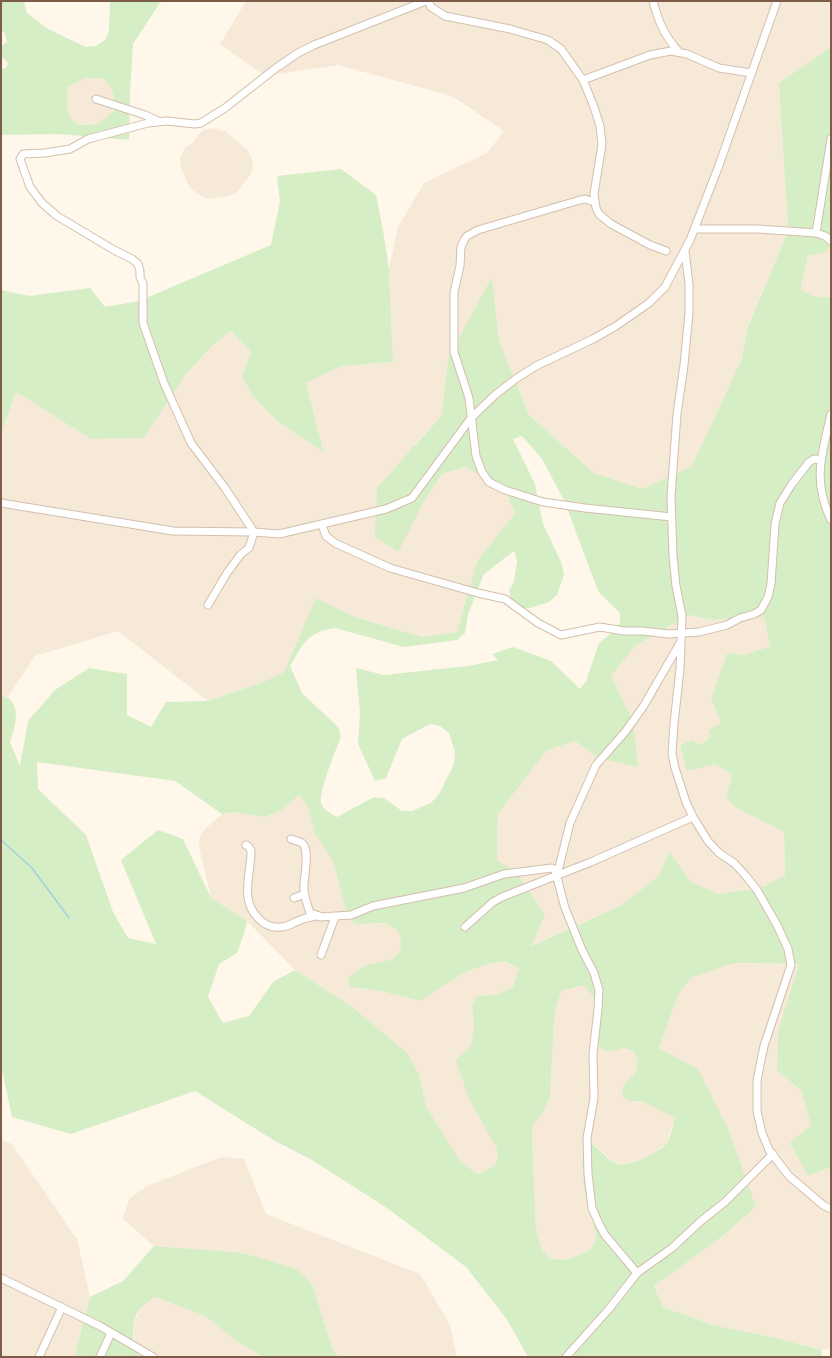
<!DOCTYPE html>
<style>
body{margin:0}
#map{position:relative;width:832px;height:1358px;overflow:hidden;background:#fef7ea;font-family:"PT Sans",sans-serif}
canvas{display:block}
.frame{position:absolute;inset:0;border:2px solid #7d5d49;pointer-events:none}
</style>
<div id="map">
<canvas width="832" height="1358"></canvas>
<div class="frame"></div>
</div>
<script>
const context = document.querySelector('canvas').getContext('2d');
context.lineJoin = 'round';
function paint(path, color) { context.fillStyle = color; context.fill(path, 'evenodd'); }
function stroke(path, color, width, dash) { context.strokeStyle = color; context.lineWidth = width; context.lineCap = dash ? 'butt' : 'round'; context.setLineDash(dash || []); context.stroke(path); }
paint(new Path2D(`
 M246,1h585v46l-52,36 9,148 -41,97 -5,30 -50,108 -50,23 -48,-16 -65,-58 -30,-74 -7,-63 -44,80 -6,57 -27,29 9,57 18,-27 24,-7 39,23 10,23 -38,48 -20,71 -33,5 -69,-20 -39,-18 -32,73 -21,10 -55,19 -90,-70 -83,25 -27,41 -7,-2v-261l15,-42 75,47 53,-1 41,-63 27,-29 19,-15 20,21 -9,24 9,18 25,26 48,33 -18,-70 36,-17 51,-4 -4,-93 9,-42 26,-44 63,-30 17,-22 -52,-35 -114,-31 -73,11 -45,-32z
 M85,78l20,1 8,13 1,19 -16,13 -19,1 -8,-6 -4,-11v-20z
 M218,128l-2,2 9,1 22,19 5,8 1,10 -4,9 -12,15 -9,4 -20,3 -9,-4 -9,-7 -9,-20 -1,-10 5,-10 8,-5 6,-9 4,-4z
 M831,245v52l-11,1 -11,-3 -8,-5 7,-34 19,-4z
 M690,615l21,5 53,-3 6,29 -26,9 -17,-2 -16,46 10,24 -13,7 3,6 -11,9 -8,-5 -12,5 7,25 28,-6 17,11 -6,22 9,10 49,25 1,43 -24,13 -42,6 -28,-12 -22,-31 -10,25 -39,30 -90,40 -33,-86 1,-46 48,-63 29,-10 24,17 34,-37 -23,-45 26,-31z
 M299,794l8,10 8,30 18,27 15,57 7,6 30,-1 13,8 3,10 -1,10 -7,8 -29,7 -14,21 31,4 39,10 44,-28 20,-8 21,-4 14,8 -5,18 -42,19 2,20 -3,20 -2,53 27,47 2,9 -3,10 -8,5 -10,4 -17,-13 -34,-55 -7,-32 -68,-68 -56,-36 -48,-49 -36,-23 -12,-51 1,-10 6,-9 16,-14 11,-2 32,5 18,-8z
 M734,963l65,1 -21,67 -1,40 24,19 10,35 -3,51 23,-9v181l-10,2 -45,-12 -63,-13 -50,-18 -9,-22 66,-47 36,-31 -58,-138 -39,-21 19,-53 13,-17z
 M584,985l9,12 3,27 17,27 10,-3 10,3 5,9 -1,10 -14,16 8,15h10l34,16 -9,27 -17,12 -20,7 -10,1 -9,-5 -22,-21 -6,25 2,28 12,43 -1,9 -6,8 -18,7 -10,2 -11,-2 -8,-8 -6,-20 -4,-96 1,-10 8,-8 9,-19 4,-76 2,-13 5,-17z
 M1,1140l11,4 61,90 4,4 13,59 -15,58 5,2h-79z
 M223,1157l21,2 22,55 154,60 30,51 7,32h-117l-7,-7 -21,-66 -57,-28 -21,-4 -80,-6 -31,-27 6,-20 18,-13 56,-22z
 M155,1297l50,19 34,27 24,14h-123l-3,-3 -4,-25 6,-19z`), '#f7e9d8');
paint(new Path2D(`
 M1,1h29l-6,2 3,10 21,16 38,18 10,-1 9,-6 4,-9 1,-30h51l-28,43 -3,48 -1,48 -71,-6 -57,1v-66l5,-1 2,-5 -7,-7v-10l6,-4 -3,-10 -3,-2zM85,78l20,1 8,13 1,19 -16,13 -19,1 -8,-6 -4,-11v-20z
 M831,47v198l-4,7 -19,4 -7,33c10,8 17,9 30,8v117l-3,12 3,12v729l-23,9 -18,-33 21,-18 -10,-35 -24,-19 1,-40 21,-67 -65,-1 -43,15 -13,17 -19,53 39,21 31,62 27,76 -36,31 -66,48 9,21 50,18 63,13 45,12 1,7h-294l-22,-39 -40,-51 -79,-59 -75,-48 -37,-19 -80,-50 -124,43 -59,-17 -11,-52v-370c23,7 14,31 9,47l10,24 8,-45 27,-31 34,-22 38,6v41l24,12 15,-25 42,-1 55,-19 21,-10 32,-74 39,19 68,20 34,-5 20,-71 38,-48 -10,-23 -39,-23 -24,7 -18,27 -26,51 -23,-15 2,-49 65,-73 6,-57 44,-81 7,64 30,74 65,58 48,16 50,-23 50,-108 5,-29 41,-98 -9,-148zM522,436l20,23 22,41 34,91 22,22v10l-5,7 -16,13 -13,38 -6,8 -29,-28 -38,-14 -21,7 6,6 -30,6 -84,9 -28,-7 4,44 -2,32 17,37 11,-3 16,-39 28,-15 10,2 9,7 6,19 -1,12 -15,30 -8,9 -19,8h-10l-18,-13 -10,-1 -37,20c-6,-3 -14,-7 -16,-14 -2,-14 15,-52 20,-67l-3,-9 -36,-34 -12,-27c13,-22 17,-34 45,-38l69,19 53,-7 8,-7 3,-19 16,-40 30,-23 3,10 -3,21 -5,8 2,11 8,7h11l19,-6 8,-7 7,-20 -2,-11 -19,-40 -8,-40 -22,-45zM690,615l21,5 53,-3 6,29 -26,9 -17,-2 -16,46 10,24 -13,7 3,6 -11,9 -8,-5 -12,5 7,26 28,-7 17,11 -6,22 9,10 49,25 1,43 -24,13 -42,6 -28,-12 -22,-31 -10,25 -39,30 -89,40 14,-31 -27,-41 -21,-14 1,-46 48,-63 29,-10 24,17 39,9 -5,-46 -22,-45 25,-31zM37,762l138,19 47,33 11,-2 32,5 18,-8 16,-14 8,9 8,30 18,27 15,57 7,6 30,-1 13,8 3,10 -1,10 -7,8 -29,7 -16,11 2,10 31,4 39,10 44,-28 20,-8 21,-4 14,8 -6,18 -17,8 -20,1 -4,10 2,20 -3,20 -15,14 13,39 27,48 2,8 -3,10 -8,5 -10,4 -17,-13 -34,-55 -7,-32 -12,-21 -56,-47 -56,-36 -22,12 -24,34 -26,7 -15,-26 11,-33 18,-11 8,-22 2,-10 -36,-23 -28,-59 -25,-9 -37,30 35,84 -28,-6 -15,-26 -27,-77 -48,-46zM584,985l9,12 3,27v19l7,7 10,1 10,-3 10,3 5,9 -1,10 -14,16 -1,11 9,4h10l34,17c-2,6 -5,21 -9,26 -7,8 -37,23 -48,20 -11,-4 -22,-18 -31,-26l-5,25 2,28 12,43 -1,9 -6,8 -18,7 -10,2 -11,-2 -8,-8 -6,-20 -4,-96 1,-10 8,-8 9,-19 4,-76 2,-13 5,-17z
 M341,169l35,26 7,35 6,39 4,93 -51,4 -36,17 18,70 -48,-33 -25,-26 -9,-18 9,-24 -20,-21 -19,15 -27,29 -41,63 -53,1 -75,-47 -15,42v-144l28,6 61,-8 15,19 34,-6 132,-56 9,-44 -3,-25z
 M154,1246l80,6 21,4 41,13 16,15 21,66 7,7h-77l-24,-14 -34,-27 -50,-19c-5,4 -11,8 -15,12 -9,10 -9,39 0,48h-60l-5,-2 15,-58 33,-16z`), '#d6eec6');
stroke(new Path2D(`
 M1,840l31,28 37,50`), '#a1d3de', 1.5);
const minor = new Path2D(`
 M428,1l3,6 14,9 65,13 38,11 13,9 22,31 11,27 6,19 2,18 -8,50 2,14 3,6 12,10 39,21 16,6
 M653,1c6,22 11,34 26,51
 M583,80l67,-25 21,-4 16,3 32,14 32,5
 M96,99l49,16 13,6
 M594,202l-9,-3 -5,1 -102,30 -11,6 -3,4 -3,7 -1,19 -6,26v60l15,46 7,58 6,16 7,10 16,8 38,12 42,6 87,9
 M694,229h64l58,4 9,3 6,5
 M816,233l15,-94
 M685,251l4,33v29l-5,52 -7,49 -6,82 2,60 3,30 6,30 -2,53 -6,55 -2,29 3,15 11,34 7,15 15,24 11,12 15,10 12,13 11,14 20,35 11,24 3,16 -27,81 -4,19 -3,16v30l5,22 7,17 20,26 34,29 8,4
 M831,414c-9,40 -19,66 0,106
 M1,503l172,28 81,1 25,2 107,-25 26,-11 59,-80 25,-24 21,-16 19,-12 57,-27 23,-13 33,-23 16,-16 25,-47 28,-72 59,-167
 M322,525l4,11 9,7 55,25 88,25 27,6 33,24 23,12 39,-8 24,4h18l27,3 30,-2 28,-7 13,-7 14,-4 7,-4 7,-13 3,-13 4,-60 5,-21 12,-19 17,-22 5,-3 7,1
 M208,605l19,-32 14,-19 8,-6 5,-16 -29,-44 -34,-45 -27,-60 -21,-60v-39l-3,-7v-6l-2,-7 -6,-5 -18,-9 -57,-34 -15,-13 -12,-16 -10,-28 3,-5 22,-1 25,-4 18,-10 60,-16 19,-2 28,3 6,-1 24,-15 51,-40 22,-15 16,-8 112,-44
 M291,839c3,1 8,2 11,4 9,7 1,36 2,46 0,8 4,17 6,24l10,3v1l31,-2 22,-9 91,-18 40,-14 48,-6 3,2 10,38 17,42 12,23 5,17 -1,19 -5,45 1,44 -7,40 1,36 4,34 7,16 6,11 32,38
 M246,845l3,2 2,4c0,24 -12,49 8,68 6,6 14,9 22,8 6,0 12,-4 17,-6 6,-3 12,-4 18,-5
 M557,875l13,-52 26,-58 29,-33 18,-25 37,-64
 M294,898l8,-3 3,1
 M465,927l28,-25 9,-5 89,-35 102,-45
 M321,955l14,-38
 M1,1278l99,48 53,31
 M39,1357l23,-50
 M100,1357l11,-24
 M566,1357l43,-48 28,-36 35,-25 29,-27 24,-19 48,-48`);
stroke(minor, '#d3bfad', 9);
stroke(minor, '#fff', 7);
</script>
